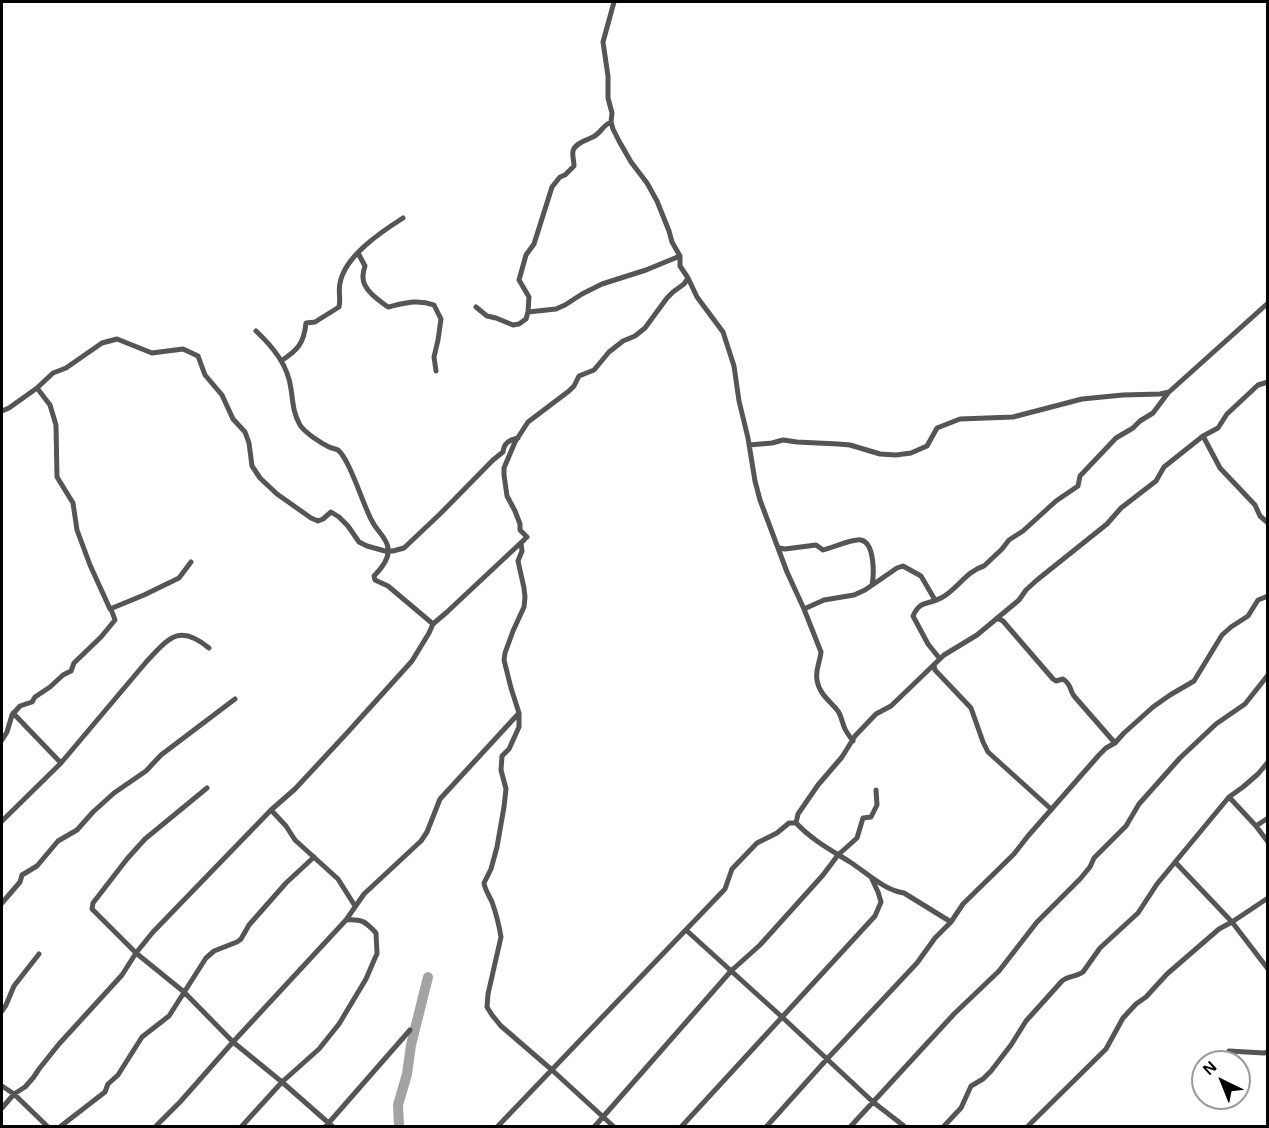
<!DOCTYPE html>
<style>
body{margin:0}
#map{position:relative;width:1269px;height:1128px;overflow:hidden;background:#fff;font-family:Helvetica,sans-serif}
canvas{display:block}
.frame{position:absolute;inset:0;border:3px solid #000;pointer-events:none}
.north{position:absolute;left:1191px;top:1050px;width:60px;height:60px;box-sizing:border-box;background:#fff;border:2px solid #999;border-radius:50%;rotate:317deg;font-size:16px;font-weight:700;line-height:24px;text-align:center;color:#000}
.north::after{content:'';display:block;margin:auto;width:21px;height:27px;background:#000;clip-path:polygon(50% 0,100% 100%,50% 72%,0 100%)}
</style>
<div id="map">
<canvas width="1269" height="1128"></canvas>
<div class="frame"></div>
<div class="north">N</div>
</div>
<script>
const context = document.querySelector('canvas').getContext('2d');
context.lineJoin = 'round';
function stroke(path, color, width, dash) { context.strokeStyle = color; context.lineWidth = width; context.lineCap = dash ? 'butt' : 'round'; context.setLineDash(dash || []); context.stroke(path); }
stroke(new Path2D(`
 M399,1126l-1,-21 9,-31 4,-29 17,-68`), '#a3a3a3', 10);
stroke(new Path2D(`
 M614,2l-11,40 5,34v22l4,15 -1,9 2,7 6,12 12,21 16,21 10,18 12,30 3,11 8,14v10l8,12 9,19 26,35 11,34 5,35 9,37 7,43 5,19 27,72 17,37 17,43c-1,10 -6,18 -4,28 2,14 13,21 21,31 4,6 4,12 7,18 2,4 5,8 8,12
 M358,253l7,13c-1,3 -2,6 -2,10 -1,13 15,24 25,31 17,-4 29,-8 46,-2l7,14 -3,21 -4,17 2,14
 M476,307l11,9 9,2 17,7 6,-1 7,-5 2,-7 1,-15 -10,-17 7,-25 8,-11 18,-57 8,-10 5,-2 9,-9c0,-5 -2,-11 -1,-15 2,-8 14,-11 20,-14 8,-4 10,-12 18,-15
 M528,312l28,-3 9,-4 17,-11 20,-10 44,-14 34,-14
 M256,331c17,16 32,34 35,58 2,13 2,24 9,36 5,8 21,18 29,22 2,1 7,2 9,3 12,10 25,55 34,71 4,9 15,17 16,27 2,11 -7,21 -14,28l1,4 13,6 45,38
 M281,361c17,-11 23,-18 25,-38l9,-1 24,-15c2,-8 -1,-16 1,-24 5,-27 41,-51 63,-65
 M37,388l13,17 6,20 1,52 16,26 4,27 13,35 20,44 34,-14 35,-17 12,-16
 M2,411l7,-3 28,-20 16,-15 13,-5 36,-25 15,-4 35,14 31,-4 15,7 7,19 17,20 11,24 12,13 4,11 3,23 8,12 17,16 34,24 7,3 5,-2 8,-7 8,5 9,9 11,16 8,4 18,5h8l11,-3 36,-34 53,-54 10,-8c1,-9 6,-12 15,-14
 M1203,436l17,32 35,37 5,11 8,7
 M749,445l23,-2 11,-3 14,2 41,2 12,1 30,9 16,1 15,-2 16,-7 10,-18 23,-9 53,-2 69,-18 41,-4 37,-1 9,-2 99,-89
 M527,537l-7,-7v-6l-5,-13 -8,-15 -3,-21v-7l11,-26 13,-20 41,-31 5,-5 5,-10 15,-6 15,-18 14,-11 12,-5 10,-8 22,-30 6,-6 11,-8 4,-6
 M524,540l-3,3 1,8 -4,10 6,27 1,9 -1,10 -11,24 -8,22 -1,7 7,28 8,25v14l-10,22 -7,7 -1,14 5,19 -2,18 -7,40 -6,22 -7,14c1,7 5,12 8,19 4,11 7,23 9,35l-13,57 -1,13 5,8 9,11 51,44 61,56
 M779,548l6,1 31,-4 7,5c9,-2 31,-12 38,-10 14,3 13,35 11,45
 M804,609l20,-9 30,-5 11,-5 32,-22 6,-2 18,10 14,24
 M997,618l6,3 50,58 3,2 7,-2c9,6 6,10 11,17l41,47
 M940,659l-12,-15 -15,-28c7,-16 15,-11 28,-18 16,-8 25,-27 43,-32l18,-17 7,-9 14,-9 33,-30 22,-15 2,-10 36,-38 17,-10 7,-7 13,-8 15,-20
 M934,665l1,5 36,38 12,34 5,10 63,57
 M13,713l48,50
 M2,740l5,-8 5,-17 8,-9 12,-4 3,-5 15,-10 13,-12 8,-4 3,-8 27,-26 14,-17 -4,-11
 M207,788l-62,51 -18,20 -34,44 -1,6 44,44 48,39 49,50 49,40 50,44
 M1229,797l27,29 12,16
 M271,810l15,16 9,14 43,39 17,27
 M2,821l59,-58 86,-102c22,-23 32,-38 62,-13
 M796,823l2,-9 20,-29 24,-28 13,-21 21,-22 15,-8 53,-51 33,-20 42,-35 7,-10 11,-10 70,-56 14,-16 35,-27 8,-14 39,-31 15,-8 9,-14 31,-29 10,-3
 M796,823c16,17 35,27 54,39 17,11 34,28 54,31l47,29
 M1256,826l12,-8
 M1176,863l56,59 36,47
 M2,903l18,-21 2,-7 15,-9 21,-25 19,-11 16,-18 21,-19 32,-22 15,-16 74,-56
 M686,930l96,87 91,85 31,24
 M2,1011l4,-6 8,-19 25,-32
 M1229,1051l35,2 4,-1
 M2,1086l12,8 33,32
 M2,1108l12,-14 11,-7 8,-9 6,-9 20,-25 63,-69 14,-22 17,-21 118,-122 24,-21 52,-56 65,-72 17,-28 4,-9 14,-12 80,-75
 M61,1126l44,-34 3,-8 10,-9 24,-38 27,-21 37,-58 8,-7 23,-9 4,-3 8,-14 37,-42 28,-26
 M156,1126l24,-24 53,-60 113,-122 18,-26 57,-53 6,-9 13,-33 79,-86
 M242,1126l40,-44 37,-33 20,-25 27,-45 9,-21 2,-4 -1,-21c-11,-12 -14,-14 -30,-13
 M326,1126l84,-96
 M498,1126l227,-237 7,-20 25,-26 20,-10 12,-10h7
 M595,1126l136,-155 29,-26 63,-70 15,-20 19,-17 6,-20 8,-1 6,-12 -1,-15
 M682,1126l193,-210 6,-14 -3,-10 -7,-15
 M767,1126l60,-67 90,-96 18,-25 16,-16 12,-18 51,-50 14,-18 71,-81 7,-7 9,-5 9,-10 29,-26 17,-12 24,-14 28,-46 9,-8 17,-11 10,-16 10,-4
 M851,1126l103,-112 45,-43 38,-49 43,-43 10,-12 4,-9 32,-32 13,-22 41,-46 36,-34 29,-20 23,-29
 M944,1126l17,-18 10,-22 12,-7 8,-8 20,-26 15,-24 36,-40c6,-5 14,-4 21,-9l17,-24 38,-35 19,-29 72,-87 14,-10 15,-13 10,-12
 M1028,1126l78,-77 17,-31 13,-14 10,-7 21,-23 52,-45 13,-7 36,-24`), '#555', 5);
</script>
